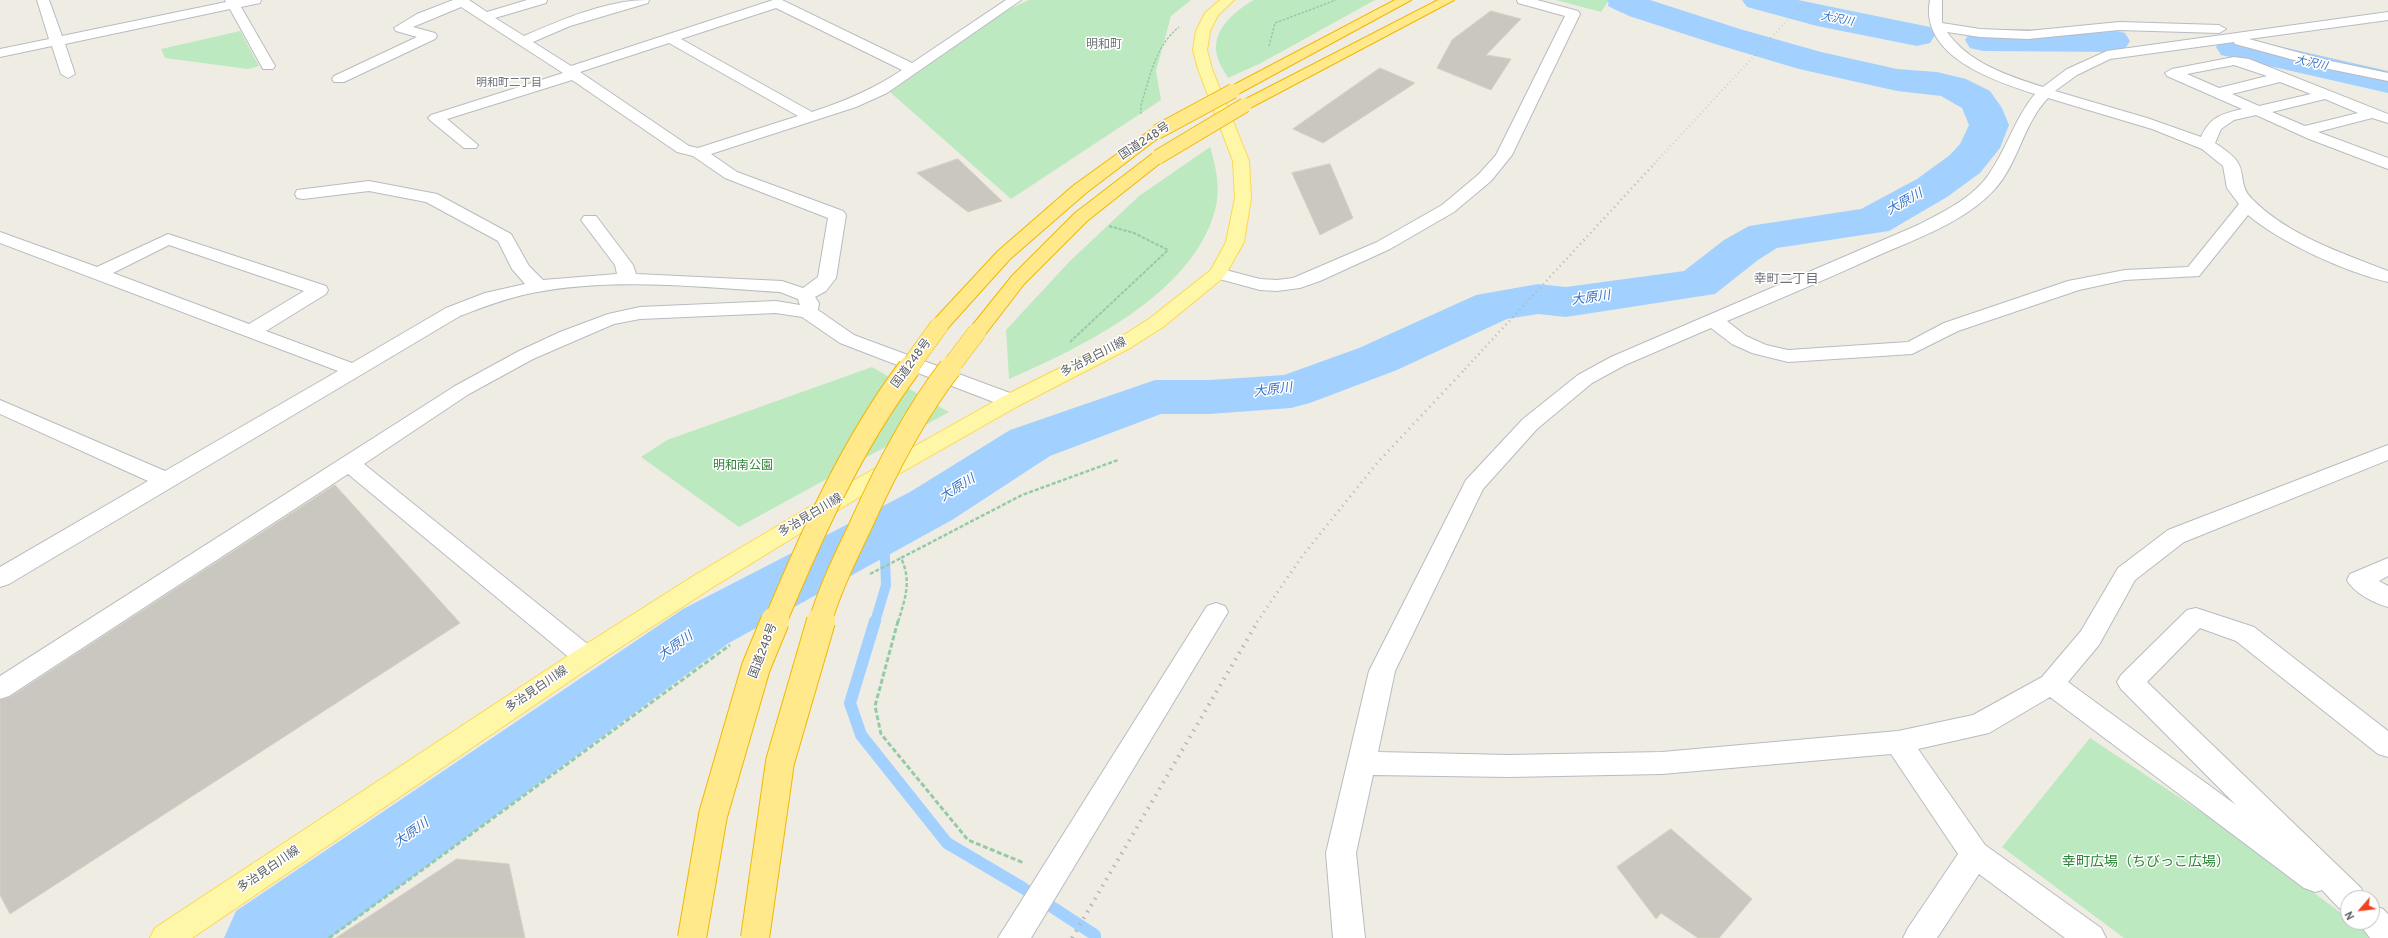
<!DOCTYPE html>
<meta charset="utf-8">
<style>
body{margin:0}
#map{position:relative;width:2388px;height:938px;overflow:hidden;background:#efede3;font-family:Overpass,sans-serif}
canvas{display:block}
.north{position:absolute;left:2340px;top:890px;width:40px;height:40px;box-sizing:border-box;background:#fff;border:1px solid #bdbfc1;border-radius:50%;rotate:242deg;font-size:11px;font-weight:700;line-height:16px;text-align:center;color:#5b5f65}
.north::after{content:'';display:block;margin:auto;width:14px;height:18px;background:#f84020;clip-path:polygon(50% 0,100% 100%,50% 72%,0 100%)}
</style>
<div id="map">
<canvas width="2388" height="938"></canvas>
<div class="north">N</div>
</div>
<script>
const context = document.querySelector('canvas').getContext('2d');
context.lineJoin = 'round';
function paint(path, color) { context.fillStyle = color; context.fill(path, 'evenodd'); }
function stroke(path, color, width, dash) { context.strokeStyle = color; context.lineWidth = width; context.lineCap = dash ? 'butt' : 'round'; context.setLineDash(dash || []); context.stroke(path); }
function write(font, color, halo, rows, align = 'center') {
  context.font = font + ' Overpass,"Noto Sans JP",sans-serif'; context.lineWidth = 3; context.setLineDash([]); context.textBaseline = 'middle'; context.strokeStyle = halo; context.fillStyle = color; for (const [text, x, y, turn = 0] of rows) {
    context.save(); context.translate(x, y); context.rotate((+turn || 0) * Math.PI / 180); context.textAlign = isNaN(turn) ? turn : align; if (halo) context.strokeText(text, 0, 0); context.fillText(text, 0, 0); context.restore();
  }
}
paint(new Path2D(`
 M1029,0h162l-20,16 -15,55 5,29 -150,99 -121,-107 119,-83z
 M1254,0h121l-114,63 -33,15c-3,-6 -8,-12 -10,-19 -9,-27 15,-47 36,-59z
 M1556,0h53l-8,12z
 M240,31l19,35 -11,3 -83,-11 -4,-9z
 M1210,147c6,19 11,43 5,63 -22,84 -133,137 -206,169l-3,-49 63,-68 70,-66z
 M872,367l77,45 -210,115 -98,-70 26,-17z
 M2090,738l143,95 115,85v4h5l21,16h-250l-122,-91z`), '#bde9c0');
paint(new Path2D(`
 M1609,0h25l11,6 59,19 117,32 -11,11 -79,-20 -111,-36 -12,-6z`), '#a3d1ff');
stroke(new Path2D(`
 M875,622l11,-37 -2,-53`), '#a3d1ff', 10);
stroke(new Path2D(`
 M875,621l-25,82 11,32 86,108 76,45 72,47v3`), '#a3d1ff', 12);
paint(new Path2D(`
 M1607,0h43l90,29 81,23 76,17 40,3 29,7 24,12 12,17 7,17 -9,23 -20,25 -33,24 -58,34 -112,17 -19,12 -43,34 -149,23 -28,-3 -31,5 -110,51 -87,33 -19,5 -81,6h-49l-111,42 -98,64 -223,123 -399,295h-106l12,-27 447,-302 227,-117 100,-62 145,-50h55l74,-5 75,-27 117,-53 62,-11 28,3 118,-16 40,-31 25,-14 112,-17 56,-30 33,-24 10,-11 9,-19 -7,-17 -21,-12 -44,-5 -98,-22 -84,-25 -86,-28 -17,-9z
 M1742,0h56l132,27 5,8 -5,8 -13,3 -100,-20 -70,-19z
 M1983,29l129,1 13,3 5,8 -5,8 -13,3 -129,-1 -13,-3 -5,-8 5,-8z
 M2234,36l154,35v22l-167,-38 -5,-8 5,-8z`), '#a3d1ff');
const building = new Path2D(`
 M1491,11l30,8 -35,36 25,4 -20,31 -54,-22 15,-28z
 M1380,68l35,15 -92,60 -30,-14z
 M958,159l44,42 -34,11 -51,-39z
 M1330,164l23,54 -33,17 -28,-62z
 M335,485l125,138 -450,291 -10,-19v-195l10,-3z
 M1671,829l81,70 -33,39h-21l-37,-25 -5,6 -39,-52z
 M457,859l52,5 16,74h-189z`);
paint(building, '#cac7c0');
stroke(building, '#d4d0c1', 1);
const minor = new Path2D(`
 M37,0h12l13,36 164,-34 -1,-2h36l-1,3 -19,4 34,59 -2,3h-10l-33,-60 -165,35 10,30 -7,4 -7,-4 -9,-28 -52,11v-8l49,-10z
 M453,0h16l18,12 40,-12h20l-1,3 -51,15 29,18c39,-17 83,-36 125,-36l-1,3 -78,23 -37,16 38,24 202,-66h9l130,63 94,-63h15l-134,93 -31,14 -145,47 26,18 106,39 3,4 -10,63 -10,13 -11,6 4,6 -1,7 36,25 164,61 3,5 -3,5 -7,1 -7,-1 -164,-63 -38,-26 -26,-4 -136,6 -26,5 -81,35 -64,35 -105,70 231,186 4,7 -4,7 -9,3 -9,-3 -229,-190 -339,222 -9,3v-23l455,-290 64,-35 41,-19 48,-18 32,-7 136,-6 24,4 -2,-6 -18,-7c-82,-5 -167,-15 -248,1 -25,5 -49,14 -72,23l-451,268 -9,3v-20l148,-86 -148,-67v-14l165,71 173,-100 -338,-128v-11l97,35 71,-33 158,52 2,4 -2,4 -60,37 86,32 94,-55 39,-15 40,-9 -13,-15 -14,-28 -72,-39 -57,-11 -66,8 -6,-1 -2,-4 2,-4 72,-9 68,13 74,40 18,32 14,14 74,-6 -2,-9 -34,-45 3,-4h12l37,49 3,9 146,7 21,7 15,-11 10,-59 -103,-40 -32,-22 -16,-4 -105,-72 -125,39 31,26 -2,3h-12l-33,-27 -3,-3 3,-3 132,-42 -102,-66 -48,20 22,6 2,3 -2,3 -91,43h-10l-2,-3 2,-3 83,-39 -21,-6 -2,-3 23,-14zM776,8l126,62c-28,19 -57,31 -90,42l-131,-73zM669,43l129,73 -100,32 -9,-2 -109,-74zM169,245l135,46 -55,33 -136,-51z
 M1517,0h20l41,11 2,3 -68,141 -21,26 -37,31 -64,37 -70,32 -20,7 -23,3 -17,-1 -48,-13 -3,-4 3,-4 6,-1 42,11 17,1 16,-2 84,-36 65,-37 37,-31 17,-19 69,-139 -47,-13z
 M1930,0h12v23l38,6 48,2 91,-9 100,3 7,4 -7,4 -100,-3 -91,9 -48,-2 -33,-5c22,31 61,44 96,55l24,-18 40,-18 281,-39v8l-139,19 77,21 62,13v8l-64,-13 -89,-24 -1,-2 -124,17 -33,16 -22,16 92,27 54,19c9,-20 20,-23 41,-28l-75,-33 -2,-3 7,-4 62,-12 15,2 139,55v9l-16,-5 -54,14 70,26v11l-79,-30 -53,-24 -22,5 -13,9 -6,14c7,5 19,12 23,20 7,11 1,23 14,36 37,37 88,53 136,72v11c-42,-10 -107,-39 -140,-67l-49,61 -74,4 -46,10 -121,41 -46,23 -124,8 -36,-9 -20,-9 -21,-16 -86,37 -33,18 -55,46 -54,60 -88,182 -17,81 131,3 153,-3 236,-21 75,-16 69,-38 39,-46 37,-63 50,-38 220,-85v15l-204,82 -49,38 -36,65 -31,37 168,123 -115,-116 -4,-7 4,-7 66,-65 9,-2 58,19 134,104v26l-10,-3 -142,-113 -36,-13 -53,54 214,206 4,10h-17v13l-9,-3 -17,-18 -7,2 -11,-4 -254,-191 -61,36 -71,16 67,96 116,83 5,10h-41l-86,-64 -42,64h-34l5,-10 50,-74 -67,-100 -229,20 -153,3 -136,-2 -17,78 9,85h-32l-7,-85 43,-182 97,-191 57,-61 55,-44 33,-18 307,-132c25,-13 55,-27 71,-51 18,-26 26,-56 46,-80 -41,-13 -116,-38 -105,-94zM2234,65l33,11 -48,12 -32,-14zM2280,82l31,12 -52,12 -27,-12zM2048,98l104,31 50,20 21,17 4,22 12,16 -51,63 -63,3 -57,11 -124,42 -36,19 -120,8 -22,-5 -20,-9 -19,-15c50,-21 100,-42 150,-65 39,-17 88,-34 118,-67 24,-27 28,-65 53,-91zM2325,99l33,14 -53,13 -33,-14z
 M2388,558v18l-9,5 9,5v21c-14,-4 -34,-14 -41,-27l3,-6z
 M1216,603l9,3 3,6 -197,326h-33l209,-332z
 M2372,905l11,4 5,5v24h-18l-12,-16h14z`);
const major = new Path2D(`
 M1220,0h14l-16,15 -8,16 -3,19 5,19 37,92 2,37 -7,44 -20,35 -61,50 -33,21 -112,58 -144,82 -161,99 -118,77 -403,274h-42l5,-10 422,-278 118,-75 163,-97 146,-82 112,-56 33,-21 62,-49 15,-28 9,-44 -2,-37 -35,-92 -5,-19 3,-19 9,-18z`);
const highway = new Path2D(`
 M1395,0h16l-173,94 -5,1 -7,-4 2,-3z
 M1438,0h16l-204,108 -5,1 -7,-4 2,-3z
 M1157,127l8,5 -3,3 -76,58 -76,66 -64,71 -7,2 -7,-2 -3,-4 3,-4 66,-71 76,-66 78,-56z
 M1158,152l6,2 2,3 -2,3 -77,61 -63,63 -40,52 -7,2 -7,-2 -3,-4 45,-56 63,-63 77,-59z`);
stroke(minor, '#b8bbc0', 2);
stroke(major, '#fdd84e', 2);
stroke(highway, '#f2b700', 2);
stroke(new Path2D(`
 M1269,46l6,-23 61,-23
 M1141,114v-9c9,-28 14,-59 38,-78`), '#95caa8', 1.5, [2.5, 1.5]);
stroke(new Path2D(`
 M1070,342l98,-92 -34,-17 -25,-7`), '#95caa8', 2, [3.5, 1.5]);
stroke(new Path2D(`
 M870,574l31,-16
 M898,622c7,-23 14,-41 3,-64l121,-63 96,-35`), '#95caa8', 2.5, [4, 2]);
stroke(new Path2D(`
 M898,621l-23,85 6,28 87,106 56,23
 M329,938l401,-293`), '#95caa8', 3, [5, 2.5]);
paint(minor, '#fff');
paint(major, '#fff7a8');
paint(highway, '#ffe98a');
stroke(new Path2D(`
 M1654,164l152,-164`), '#b5b6b6', 2, [0.5, 3.5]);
stroke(new Path2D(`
 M1465,369l190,-206`), '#b5b6b6', 2.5, [1, 4]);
stroke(new Path2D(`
 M1257,622l46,-67 75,-93 88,-94`), '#b5b6b6', 3, [1, 5]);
stroke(new Path2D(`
 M1072,938l186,-317`), '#b5b6b6', 4, [1.5, 6]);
const highwayBridgeFar3 = new Path2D(`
 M1157,132l76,-41
 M1158,157l87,-52`);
const highwayBridgeFar2 = new Path2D(`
 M908,369l31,-43
 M949,369l28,-37`);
const highwayBridgeFar1 = new Path2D(`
 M775,622c37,-88 76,-176 134,-254
 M820,622c10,-33 25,-64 40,-95 25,-56 53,-111 90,-159`);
const highwayBridge = new Path2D(`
 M692,938l21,-123 43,-148 19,-46
 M755,938l25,-176 41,-141`);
stroke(highwayBridgeFar3, '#f2b700', 16, []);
stroke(highwayBridgeFar2, '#f2b700', 19, []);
stroke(highwayBridgeFar1, '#f2b700', 24, []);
stroke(highwayBridge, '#f2b700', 30, []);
stroke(highwayBridgeFar3, '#ffe98a', 14);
stroke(highwayBridgeFar2, '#ffe98a', 18);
stroke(highwayBridgeFar1, '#ffe98a', 22);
stroke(highwayBridge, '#ffe98a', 28);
write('italic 11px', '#3973c4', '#fff', [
 ["大沢川",1837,20,11],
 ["大沢川",2311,64,13]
]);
write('11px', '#6c7177', '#fff', [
 ["明和町二丁目",509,84]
]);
write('12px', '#6c7177', '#fff', [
 ["明和町",1104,46]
]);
write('12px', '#5b5f65', '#fff', [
 ["国道248号",1145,142,-33],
 ["多治見白川線",1094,358,-27],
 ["国道248号",912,364,-54],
 ["多治見白川線",811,516,-31],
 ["国道248号",764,651,-69],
 ["多治見白川線",537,690,-34],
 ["多治見白川線",269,870,-34]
]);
write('12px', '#2d8337', '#fff', [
 ["明和南公園",743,467]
]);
write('italic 13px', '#3973c4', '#fff', [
 ["大原川",1905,203,-29],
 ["大原川",1591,299,-8],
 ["大原川",1273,391,-7],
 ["大原川",958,489,-32],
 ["大原川",676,647,-35],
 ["大原川",412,834,-35]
]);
write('13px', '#6c7177', '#fff', [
 ["幸町二丁目",1786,280]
]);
write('14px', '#2d8337', '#fff', [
 ["幸町広場（ちびっこ広場）",2146,863]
]);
</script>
